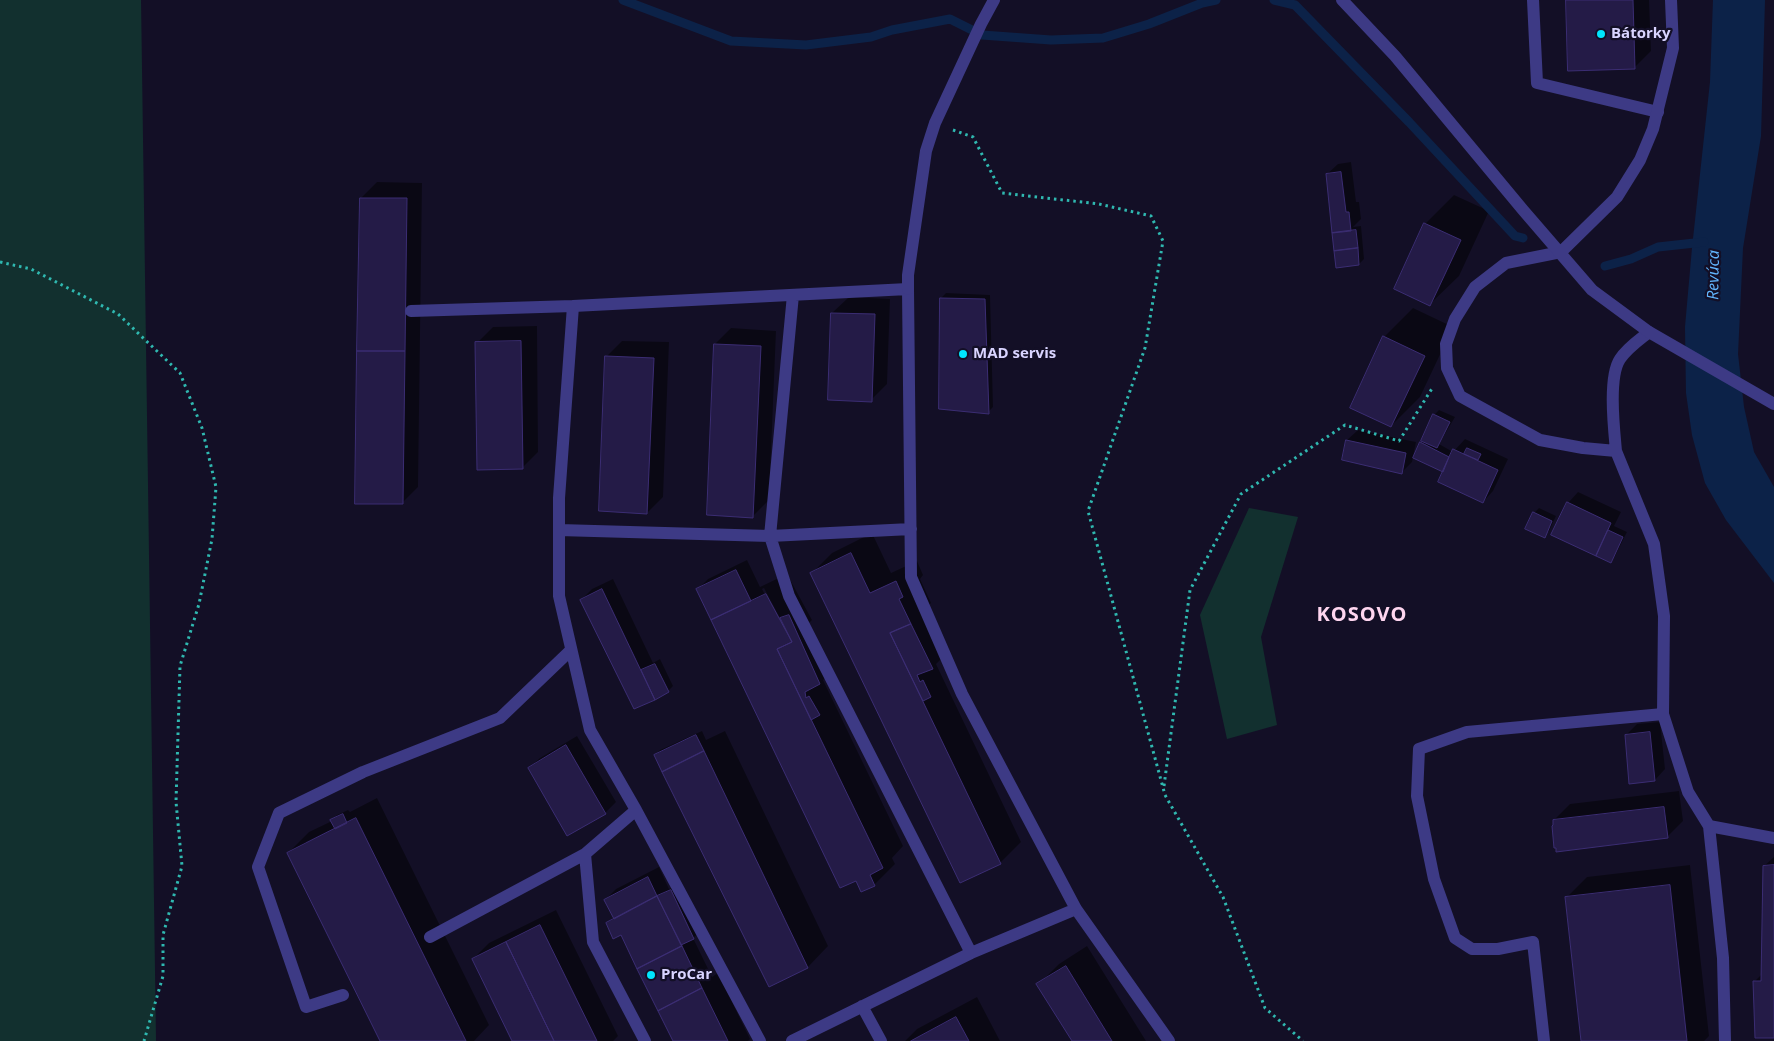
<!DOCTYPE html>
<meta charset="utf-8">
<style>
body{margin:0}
canvas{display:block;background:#130f26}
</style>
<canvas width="1774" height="1041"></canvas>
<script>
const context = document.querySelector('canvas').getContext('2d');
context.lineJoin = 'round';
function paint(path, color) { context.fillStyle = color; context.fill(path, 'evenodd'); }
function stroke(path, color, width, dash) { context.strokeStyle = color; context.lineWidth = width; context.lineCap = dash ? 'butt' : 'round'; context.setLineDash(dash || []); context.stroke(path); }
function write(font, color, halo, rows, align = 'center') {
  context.font = font + ' "Open Sans",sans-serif'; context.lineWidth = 4.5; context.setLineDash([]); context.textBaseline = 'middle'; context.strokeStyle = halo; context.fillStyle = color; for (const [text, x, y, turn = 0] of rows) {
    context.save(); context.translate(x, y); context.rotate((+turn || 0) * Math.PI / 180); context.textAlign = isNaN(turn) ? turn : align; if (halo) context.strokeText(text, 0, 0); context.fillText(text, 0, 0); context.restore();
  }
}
paint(new Path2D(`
 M0,0h141l15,1041h-156z
 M1249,508l49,9 -37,120 16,88 -50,14 -27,-124z`), '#12302f');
paint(new Path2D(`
 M1713,0h52l-4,136 -18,112 -5,106 6,53 10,45 20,35v96l-48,-63 -21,-37 -13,-48 -6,-42 -1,-66 7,-79 18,-166z`), '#0c2248');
paint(new Path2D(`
 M1567,0h82l2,51 -16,16 -66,3z
 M1351,162l5,40h3l2,17 -8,8 8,-1 3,33 -5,5 -32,-90 11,-10z
 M377,182l45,1 -4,304 -16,16 -41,-305z
 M1454,195l35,16 -30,65 -29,28 -5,-80z
 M946,293l44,2 3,112 -5,5 -47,-114z
 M849,297l41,2 -3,85 -16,16 -39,-87z
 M1413,308l40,19 -33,70 -29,29 -7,-89z
 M537,326l1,126 -16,16 -45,-125 16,-16z
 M731,328l45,3 -7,169 -16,16 -38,-172z
 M622,341l47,1 -6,155 -16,16 -41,-156z
 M1439,410l16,7 -16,27 14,8 12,-13 43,20 -15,32 -10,11 -39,-31 -30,-13 20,-43z
 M1358,430l58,12 -4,20 -10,10 -55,-32z
 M1578,492l43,20 -7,14 13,6 -12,24 -5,5 -14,-6 -28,-52z
 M1539,508l17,8 -7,15 -5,5 -10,-23z
 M872,533l19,40 26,-12 6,14 -3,4 11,24 -10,10 22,44 -7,7 85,178 -21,21 -188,-290 20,-20z
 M747,560l13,27 27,-13 25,46 -4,4 22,49 -7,7 80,166 -11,12 3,6 -21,21 -17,-6 -17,7 -142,-297 10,-10zM764,588l26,49v1h-2l-26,-49z
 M613,579l40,84 7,-4 13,27 -5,5 -33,17 -54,-108 11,-11z
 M1660,722l5,47 -10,11 -29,-45 11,-11z
 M702,731l4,9 19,-9 103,215 -20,21 -39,18 -114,-230 5,-5z
 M577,736l39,66 -11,11 -37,21 -39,-66 11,-10z
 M1679,791l4,30 -16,16 -113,-17 16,-16z
 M377,798l112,227 -15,16h-92l-94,-188 21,-21 23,-11 5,-6 11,-5 2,2zM340,825l1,2 -33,17 -2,-2z
 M1774,857v180l-20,-55 8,-8 2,-108z
 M1690,865l19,171 -5,5h-122l-16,-143 21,-21z
 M659,867l10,22 7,-3 23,47 -6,5 19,39 6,-4 32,66 -2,2h-74l-53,-107 -14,-11 7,-6 -9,-17 11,-11z
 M556,910l62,126 -5,5h-100l-40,-82 16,-16z
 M1087,946l59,95h-73l-35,-56 21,-21z
 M977,997l23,44h-95l12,-12z`), '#0007');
stroke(new Path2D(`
 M623,0l108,41 75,4 65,-8 21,-7 58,-11 32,16 69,5 52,-2 46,-14 53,-21 14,-3
 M1274,0l21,5 114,117 106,114 8,2
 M1605,266l26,-7 27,-12 46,-5`), '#0c2248', 9);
const building = new Path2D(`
 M1566,0h67l2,69 -67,2z
 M1341,172l5,40h3l2,19 -19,2 -6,-59z
 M360,198h47l-2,153h-48z
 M1424,223l37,17 -31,66 -36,-17z
 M1356,230l2,18 -24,3 -2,-18z
 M1358,248l1,17 -23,3 -2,-17z
 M940,298l45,1 4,115 -50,-5z
 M831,313l44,1 -3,88 -44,-2z
 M1383,336l42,20 -34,71 -41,-19z
 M521,341l2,128 -46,1 -2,-128z
 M714,344l47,2 -8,172 -46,-3z
 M357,351h48l-2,153h-48z
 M605,356l49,2 -7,156 -48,-3z
 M1433,414l17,8 -13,26 -16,-7z
 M1346,440l60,13 -4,21 -60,-14z
 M1420,442l29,15 -6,15 -30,-14z
 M1467,448l14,6 -3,6 -14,-6z
 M1453,449l45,21 -15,33 -45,-21z
 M1567,502l44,21 -15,33 -45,-21z
 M1533,512l19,9 -7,17 -20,-9z
 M1608,530l15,7 -12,26 -15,-7z
 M851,553l19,40 26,-12 7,16 -4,2 12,25 -21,9 111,231 -41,19 -150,-310z
 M736,570l15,31 -40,19 -15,-31z
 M602,589l53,111 -21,9 -54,-109z
 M766,594l26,48 -15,7 106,219 -13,7 5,11 -14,6 -5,-11 -16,7 -129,-268z
 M789,615l31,69 -15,8 1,6 3,-2 11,19 -9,5 -34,-71 15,-7 -12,-24z
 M911,624l22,45 -16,6 3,7 3,-2 8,17 -8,4 -33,-68z
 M655,664l14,28 -14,8 -14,-30z
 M1650,732l5,49 -26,3 -4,-49z
 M696,735l8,16 -42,21 -8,-17z
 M566,745l40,69 -39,22 -39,-68z
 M704,751l104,217 -39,19 -107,-215z
 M1664,807l4,31 -112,14v-4h-2l-2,-22 1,-1v-5z
 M343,814l4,9 -12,6 -5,-9z
 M356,818l110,223h-86l-93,-188z
 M1774,865v173h-19l-2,-57h8l2,-115z
 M648,877l9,19 -43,23 -10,-19z
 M1670,885l17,156h-106l-16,-144z
 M671,890l23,49 -13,6 -24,-49z
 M657,896l25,50 -45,23 -16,-34 -8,4 -7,-16z
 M540,925l57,116h-43l-48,-99z
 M506,942l48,99h-42l-40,-82z
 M682,946l20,42 -44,23 -21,-42z
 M1066,966l46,75h-40l-36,-57z
 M702,988l26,53h-55l-15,-30z
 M956,1017l13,24h-58z`);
paint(building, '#241b47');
stroke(building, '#3b2d73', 1);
stroke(new Path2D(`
 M953,130l20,7 29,56 97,11 52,12 12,25 -18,107 -57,163 77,284 58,102 42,111 38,33
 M0,262l31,7 87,45 62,59 22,55 14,59 -4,52 -13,65 -19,62 -4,136 6,64 -19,69v41l-19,65
 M1164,786l26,-196 51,-96 104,-69 54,16 34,-54`), '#2fb8b0', 3, [2.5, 4]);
stroke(new Path2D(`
 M1533,0l4,83 121,29
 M1561,252l-55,11 -31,24 -20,32 -9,25 1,24 13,28 80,44 43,8 33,3c-2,-22 -8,-74 4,-92 7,-11 19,-19 29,-27
 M793,295l-23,241 19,60 182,357
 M573,306l335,-17 3,288 51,117 114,215 93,132
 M411,311l162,-5 -14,192v98l31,134 46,80 124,231
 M559,530l211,6 141,-7
 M1663,714l25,78 21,34 14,132 2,83
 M1709,826l65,12
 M585,854l8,88 52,99
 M430,937l155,-83 51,-44
 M343,995l-37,12 -48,-140 21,-54 84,-41 137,-54 71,-68
 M862,1006l19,35
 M792,1041l179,-88 105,-44
 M1544,1041l-11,-99 -35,7h-26l-17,-11 -21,-59 -17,-83 2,-47 48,-17 196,-18 1,-98 -10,-72 -38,-93`), '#3d3a85', 12);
stroke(new Path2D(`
 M1342,0l53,56 128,154 69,80 57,42 125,72
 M1561,252l56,-55 23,-37 13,-31 20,-81 -2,-48
 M908,289v-14l18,-124 9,-28 46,-99 13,-24`), '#3d3a85', 12);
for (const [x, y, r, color] of [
 [1601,34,5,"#00e5ff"],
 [963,354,5,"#00e5ff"],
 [651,975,5,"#00e5ff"]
]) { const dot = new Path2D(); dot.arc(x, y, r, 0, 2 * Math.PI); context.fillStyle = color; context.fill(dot); stroke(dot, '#130f26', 2); }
write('bold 15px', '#d9d4ff', '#130f26', [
 ["Bátorky",1611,34],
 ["MAD servis",973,354],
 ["ProCar",661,975]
], 'left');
write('italic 16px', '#62b6ff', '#130f26', [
 ["Revúca",1714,275,-89]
]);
context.letterSpacing = '1px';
write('bold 20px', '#ffd6f0', '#130f26', [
 ["KOSOVO",1362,615]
]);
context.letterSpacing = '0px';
</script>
